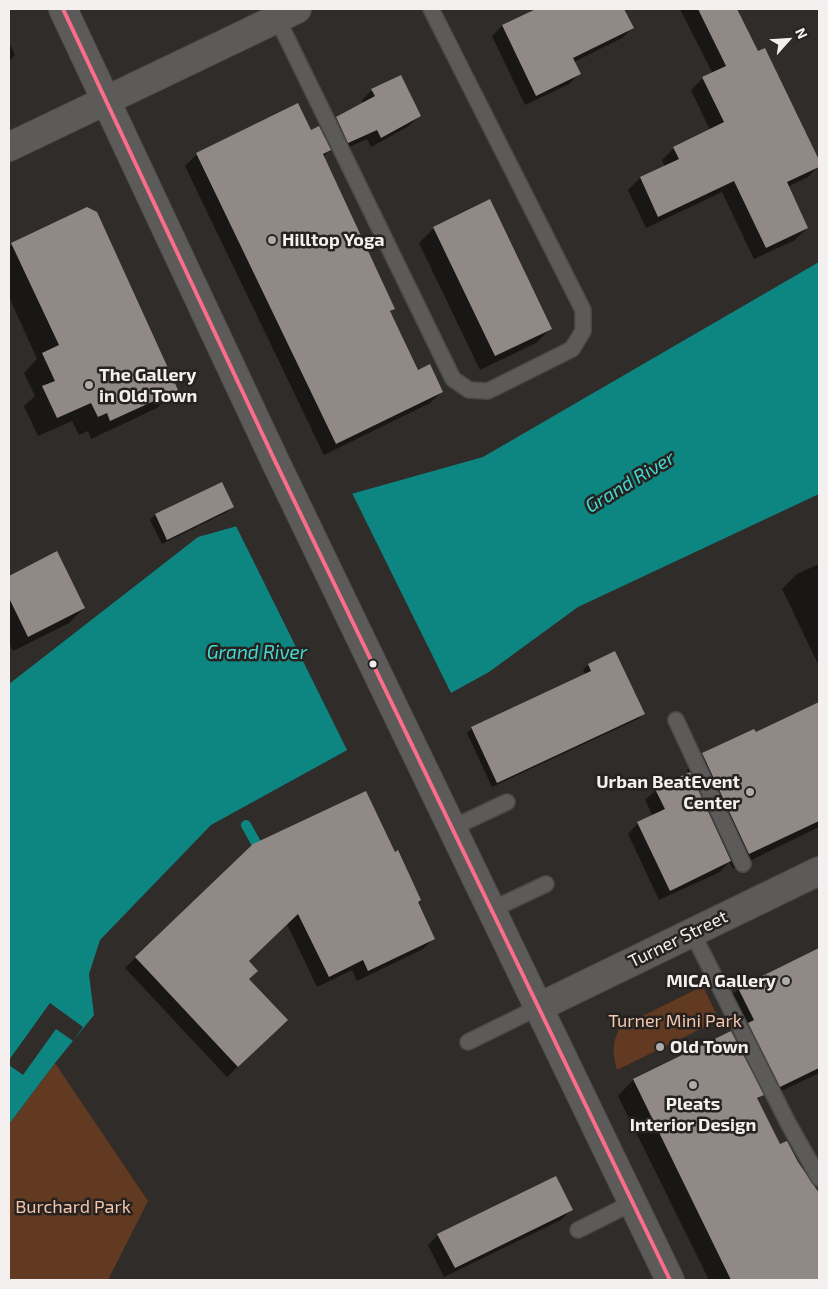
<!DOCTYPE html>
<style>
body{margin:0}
#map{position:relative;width:828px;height:1289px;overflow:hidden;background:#2f2c2a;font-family:"Exo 2",sans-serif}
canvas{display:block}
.frame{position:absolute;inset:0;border:10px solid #f3f0ef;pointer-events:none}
.north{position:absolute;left:763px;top:15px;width:50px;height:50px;-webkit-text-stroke:4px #26221f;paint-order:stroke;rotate:64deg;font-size:14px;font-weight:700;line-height:20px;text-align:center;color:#f3f0ef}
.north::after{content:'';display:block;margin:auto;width:18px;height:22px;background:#f3f0ef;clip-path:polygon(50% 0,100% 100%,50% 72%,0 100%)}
</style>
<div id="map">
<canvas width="828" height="1289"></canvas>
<div class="frame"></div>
<div class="north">N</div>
</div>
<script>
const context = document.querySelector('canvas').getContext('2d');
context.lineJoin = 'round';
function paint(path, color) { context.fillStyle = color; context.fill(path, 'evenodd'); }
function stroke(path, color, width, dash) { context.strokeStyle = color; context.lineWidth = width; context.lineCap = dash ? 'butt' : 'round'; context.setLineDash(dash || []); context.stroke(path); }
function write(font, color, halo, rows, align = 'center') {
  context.font = font + ' "Exo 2",sans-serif'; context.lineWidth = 5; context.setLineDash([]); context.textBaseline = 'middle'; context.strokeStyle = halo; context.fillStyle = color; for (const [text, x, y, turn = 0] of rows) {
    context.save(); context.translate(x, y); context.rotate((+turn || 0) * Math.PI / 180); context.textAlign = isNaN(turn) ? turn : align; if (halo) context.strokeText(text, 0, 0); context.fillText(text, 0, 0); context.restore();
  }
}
paint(new Path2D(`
 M703,986l16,34 -102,50c-5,-18 -5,-26 3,-43z
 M55,1063l93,138 -40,79h-99v-156z`), '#623921');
paint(new Path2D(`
 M819,262v232l-241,113 -89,65 -278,153 -111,115 -11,34 5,41 -39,48 -46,61v-440l189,-147 285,-80z`), '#0d8682');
paint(new Path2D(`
 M351,491l101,204 -104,57 -113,-228z
 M50,1003l33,24 -10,14 -17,-12 -33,46 -14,-10v-5z`), '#2f2c2a');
paint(new Path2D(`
 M539,9h84l9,19 -10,10 -48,24 5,12 -10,10 -44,21 -33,-69 10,-10z
 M680,9h56l22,44 7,-4 54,114v3l-11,11 -21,10 20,41 -12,12 -41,19 -32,-67 -76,36 -18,-38 12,-12 25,-11 -3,-7 12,-12 36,-18 -19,-40 12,-12 10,-4z
 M9,42l6,13 -6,6z
 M372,90l47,26 -10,10 -38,21 -4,-8 -29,13 -12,-24 10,-10 28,-14 -2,-4z
 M311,132l19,18 -7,7 71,152 -5,4 29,59 24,20 -12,11 -106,52 -139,-289 12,-12z
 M434,228l117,100 -15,15 -56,27 -61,-127z
 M12,244l164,145 -19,19 -66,31 -3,-8 -9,4 -7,-14 -34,15 -14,-30 11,-10 -11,-23 13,-14 -28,-62v-50z
 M221,484l11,23 -5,5 -65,32 -12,-24 5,-5z
 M56,553l28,55 -15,15 -56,28 -4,-8v-66z
 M819,564v102l-37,-77 15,-15z
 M615,653l28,61 -5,5 -146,68 -25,-54 5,-5 114,-53 -3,-5 5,-5z
 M819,702v125l-86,42 -4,-7 -9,10 -61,28 -31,-66 10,-11 15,-7 -8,-16 11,-10 33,-16 -2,-4 16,-16 50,-24 2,4z
 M253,845l164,58 17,35 -11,11 -66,32 -5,-11 -35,17 -30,-63 -39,38v17l38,41 -59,57 -102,-109z
 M819,949v124l-50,24 -42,-98 11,-10z
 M731,1033l31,62 -5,5 22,46 31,37 5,5 4,7v85h-110l-91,-184 15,-16z
 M571,1210l-10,10 -117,57 -16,-32 10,-10z`), '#0007');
stroke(new Path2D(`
 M246,825l10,18`), '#0d8682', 10);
paint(new Path2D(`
 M536,9h88l10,19 -61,30 8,16 -45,22 -34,-71z
 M698,9h39l21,42 7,-3 54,112v7l-32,15 21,46 -42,20 -32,-67 -76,36 -18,-40 39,-18 -6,-12 51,-25 -22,-45 24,-11z
 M401,75l20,41 -40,22 -4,-8 -29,13 -12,-26 39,-21 -4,-7z
 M298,103l13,27 8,-4 12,24 -8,4 72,155 -5,2 28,59 12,-6 13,28 -107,52 -140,-291z
 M490,199l62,130 -57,27 -62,-129z
 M87,207l10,5 81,178 -68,31 -3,-8 -9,4 -7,-14 -34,15 -15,-32 13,-5 -13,-28 17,-8 -48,-102z
 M222,482l12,25 -67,33 -12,-26z
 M57,551l28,57 -57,29 -19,-39v-22z
 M615,651l30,63 -148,69 -26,-56 120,-56 -3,-7z
 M819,702v119l-70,33 -47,-101 52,-24 2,3z
 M690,772l41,89 -61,30 -33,-69 28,-13 -10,-20z
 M366,791l29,61 3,-2 23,50 -3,2 17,37 -67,32 -5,-11 -34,17 -31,-63 -49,47 9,10 -9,8 39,41 -50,47 -103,-110 118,-113z
 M819,948v120l-39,19 -32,-64 6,-3 -16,-32z
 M731,1031l33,64 -7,3 23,46 7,-3 11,21 21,31v87h-88l-98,-201z
 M556,1176l17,34 -118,58 -18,-34z`), '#918985');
const lane = new Path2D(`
 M277,18l176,361 16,11 19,1 84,-42 11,-18v-21l-152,-301
 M676,720l67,144
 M452,828l55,-26
 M491,910l55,-26
 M692,932l96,191 31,55
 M468,1042l69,-34
 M578,1230l54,-27`);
const street = new Path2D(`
 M9,147l288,-138`);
const secondary = new Path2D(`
 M63,9l212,452 395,819
 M537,1008l282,-137`);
stroke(lane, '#4b4948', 18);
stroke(street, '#4b4948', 30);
stroke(secondary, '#4b4948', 30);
stroke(lane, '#5c5b5a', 15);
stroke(street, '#5c5b5a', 28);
stroke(secondary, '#5c5b5a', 28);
stroke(new Path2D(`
 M63,9l212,452 395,819`), '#fb6d88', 4);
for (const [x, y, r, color] of [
 [272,240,5,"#aeabaa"],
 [89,385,5,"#aeabaa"],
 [373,664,4.5,"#f3f0ef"],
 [750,792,5,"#aeabaa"],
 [786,981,5,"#aeabaa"],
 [660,1047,5,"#aeabaa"],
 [693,1085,5,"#aeabaa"]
]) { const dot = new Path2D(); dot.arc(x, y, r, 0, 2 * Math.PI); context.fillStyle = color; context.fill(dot); stroke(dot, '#26221f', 2); }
write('bold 18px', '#f3f0ef', '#26221f', [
 ["Hilltop Yoga",282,240],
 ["The Gallery",99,375],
 ["in Old Town",99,396],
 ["Urban BeatEvent",740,782,"right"],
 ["Center",740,803,"right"],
 ["MICA Gallery",776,981,"right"],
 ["Old Town",670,1047],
 ["Pleats",693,1104,"center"],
 ["Interior Design",693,1125,"center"]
], 'left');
write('18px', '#f3f0ef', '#26221f', [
 ["Turner Street",678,939,-26]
]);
write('18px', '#f4c6ae', '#26221f', [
 ["Turner Mini Park",675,1021],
 ["Burchard Park",73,1207]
]);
write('italic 19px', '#44dbd4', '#26221f', [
 ["Grand River",630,482,-31],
 ["Grand River",257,653]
]);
</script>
